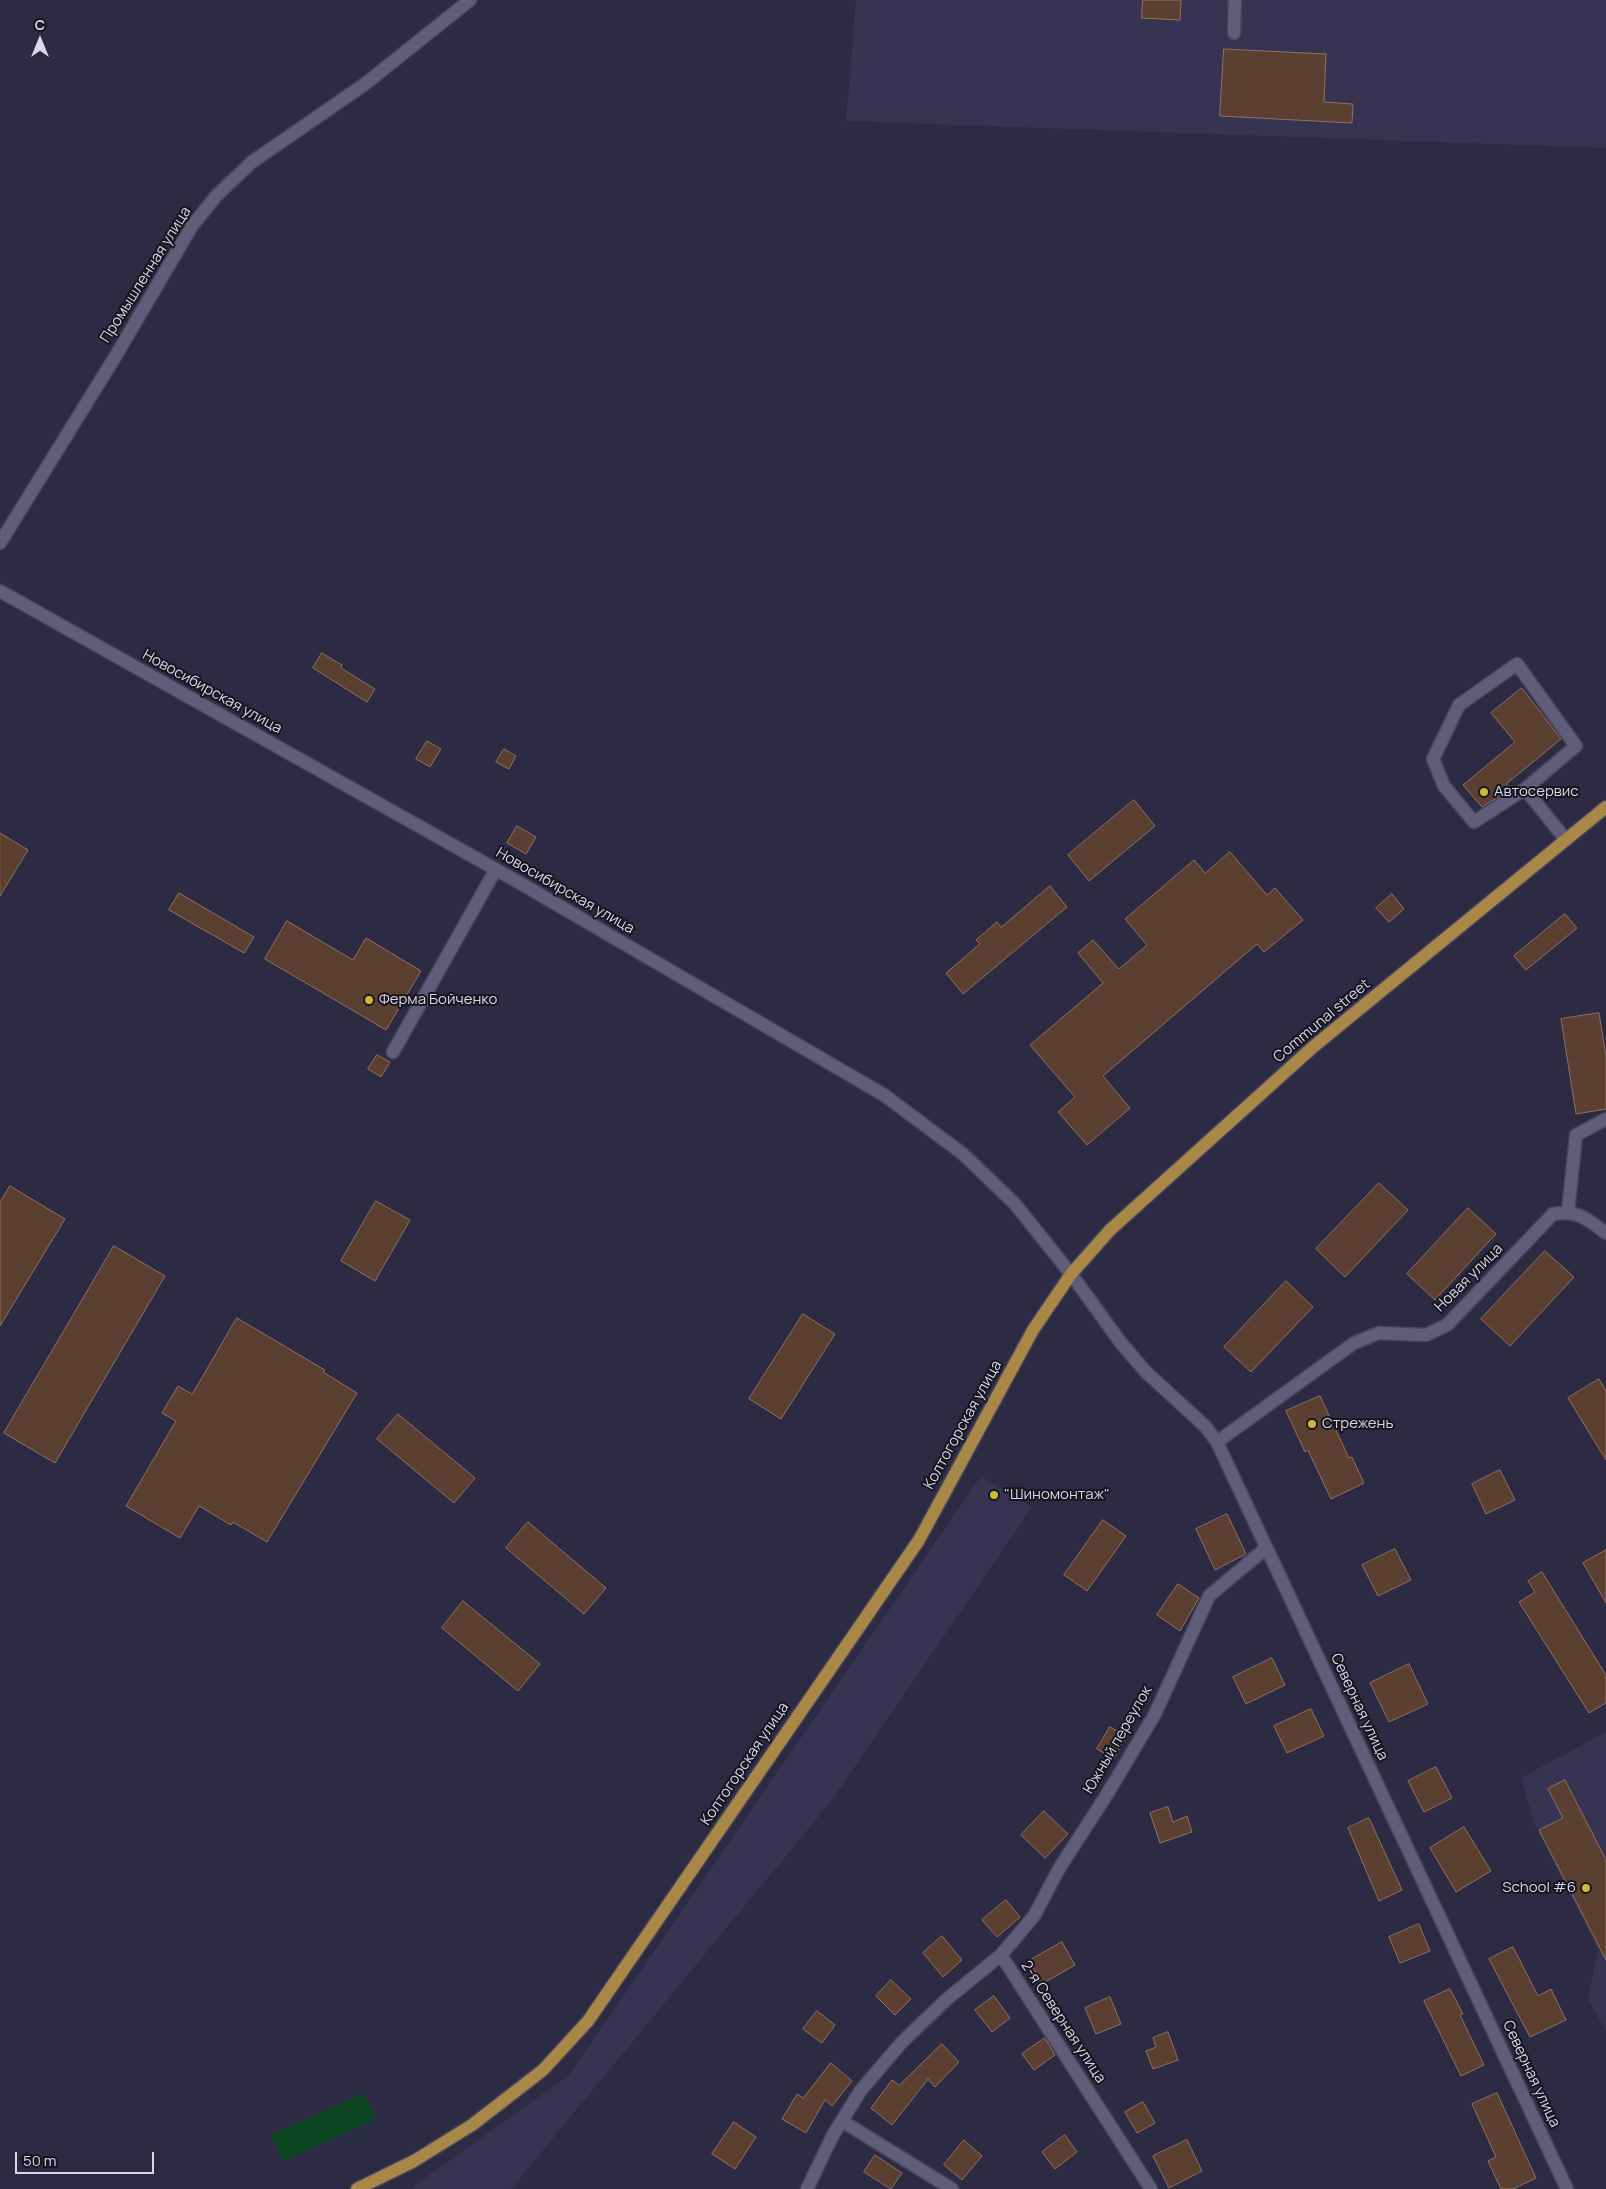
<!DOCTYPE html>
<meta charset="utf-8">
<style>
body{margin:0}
#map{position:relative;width:1606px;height:2189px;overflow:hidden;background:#2d2a44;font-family:Manrope,sans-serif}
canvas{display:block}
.north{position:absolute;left:15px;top:15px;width:50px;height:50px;-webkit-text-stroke:4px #161520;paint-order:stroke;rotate:0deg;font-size:14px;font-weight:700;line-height:20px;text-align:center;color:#d8d6e7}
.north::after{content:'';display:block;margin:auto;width:18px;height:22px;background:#d8d6e7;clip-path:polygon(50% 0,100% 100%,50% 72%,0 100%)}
.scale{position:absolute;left:15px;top:2152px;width:139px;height:22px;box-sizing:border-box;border:2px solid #d8d6e7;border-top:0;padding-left:6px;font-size:15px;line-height:18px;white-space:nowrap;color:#d8d6e7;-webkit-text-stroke:4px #161520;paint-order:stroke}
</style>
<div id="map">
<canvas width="1606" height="2189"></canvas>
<div class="north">С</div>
<div class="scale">50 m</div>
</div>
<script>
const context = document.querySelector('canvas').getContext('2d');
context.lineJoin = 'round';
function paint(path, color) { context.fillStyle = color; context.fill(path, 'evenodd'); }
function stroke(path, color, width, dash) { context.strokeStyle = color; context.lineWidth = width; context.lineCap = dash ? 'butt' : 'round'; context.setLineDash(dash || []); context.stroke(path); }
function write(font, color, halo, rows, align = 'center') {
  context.font = font + ' Manrope,sans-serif'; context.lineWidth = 4; context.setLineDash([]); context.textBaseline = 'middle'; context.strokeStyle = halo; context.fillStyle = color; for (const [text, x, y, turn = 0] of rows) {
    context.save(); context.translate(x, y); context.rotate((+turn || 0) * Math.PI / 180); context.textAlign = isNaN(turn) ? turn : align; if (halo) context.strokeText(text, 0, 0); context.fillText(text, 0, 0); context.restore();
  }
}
paint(new Path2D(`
 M856,0h750v148l-760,-27z
 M981,1476l51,31 -200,293 -321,389h-101l159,-114z
 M1606,1732v299l-18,-32 10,-49 -63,-124 -14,-48z`), '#373353');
paint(new Path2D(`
 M364,2093l12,26 -93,42 -12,-26z`), '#0c4621');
const building = new Path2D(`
 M1143,0h38l-1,20 -38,-2z
 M1224,49l102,5 -2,48 29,2 -1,19 -132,-7z
 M322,653l20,12 -1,3 34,21 -8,13 -54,-34z
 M1522,688l39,51 -55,45 5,5 -29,18 -19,-22 52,-43 -24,-29z
 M427,741l14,8 -11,18 -14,-8z
 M504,749l12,7 -7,13 -13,-7z
 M1134,800l21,26 -66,55 -21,-26z
 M517,826l19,11 -10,17 -19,-11z
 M0,833l28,17 -28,46z
 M1230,852l37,43 8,-7 28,32 -39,32 -7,-8 -154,132 27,32 -43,37 -29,-33 17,-15 -45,-52 73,-62 -25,-30 15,-13 26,29 28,-24 -22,-26 69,-59 11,13z
 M1050,886l17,21 -104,87 -17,-21 34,-29 -4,-4 21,-18 4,5z
 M179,893l75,44 -10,16 -75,-43z
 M1392,894l12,15 -15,13 -13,-14z
 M1565,914l12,14 -51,42 -12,-14z
 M287,921l66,39 13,-22 55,33 -35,59 -121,-71z
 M1599,1013l7,43v53l-30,5 -15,-95z
 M377,1055l13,7 -9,15 -13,-8z
 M1379,1183l29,27 -63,67 -29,-28z
 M10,1186l55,33 -65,107v-123z
 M376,1201l34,19 -35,61 -34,-20z
 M1468,1208l28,26 -61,66 -28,-26z
 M114,1246l51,30 -110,187 -51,-30z
 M1545,1251l29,26 -64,69 -29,-27z
 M1286,1281l27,26 -62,65 -27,-25z
 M803,1314l32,20 -54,85 -32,-20z
 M237,1318l88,52 -2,2 34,21 -90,149 -34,-20 -2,3 -32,-19 -19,32 -54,-32 50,-85 -14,-8 16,-27 14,8z
 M1599,1379l7,12v69l-38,-62z
 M1320,1396l29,62 3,-1 12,26 -33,16 -23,-49 -3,2 -19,-41z
 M398,1414l77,64 -21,25 -77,-64z
 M1500,1470l15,30 -29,14 -14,-30z
 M1227,1514l19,40 -31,16 -19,-41z
 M1103,1520l23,16 -39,55 -23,-16z
 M528,1522l78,66 -22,26 -78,-66z
 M1395,1549l16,31 -33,16 -16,-31z
 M1606,1550v53l-23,-40z
 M1542,1572l64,103v28l-17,10 -70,-111 16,-10 -7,-11z
 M1178,1584l21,14 -19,33 -23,-16z
 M463,1601l77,63 -22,27 -76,-63z
 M1272,1658l13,27 -39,19 -13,-27z
 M1409,1664l19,40 -39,18 -19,-39z
 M1311,1709l13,27 -37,17 -13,-27z
 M1110,1727l16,9 -12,23 -17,-10z
 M1436,1767l16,31 -28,14 -16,-31z
 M1565,1780l41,80v100l-67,-130 24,-12 -15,-29z
 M1168,1807l5,15 14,-6 5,16 -32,11 -10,-30z
 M1044,1811l24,23 -23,24 -24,-23z
 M1369,1818l33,72 -23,11 -31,-73z
 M1464,1827l27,44 -35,21 -26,-44z
 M1006,1900l14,17 -23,20 -15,-17z
 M1419,1924l11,27 -30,12 -11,-26z
 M942,1936l20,24 -19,17 -20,-24z
 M1062,1942l13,23 -33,19 -13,-23z
 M1513,1947l25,49 13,-7 15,31 -36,17 -41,-78z
 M891,1980l20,19 -16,16 -19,-19z
 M1450,1989l13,25 -3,1 24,50 -23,11 -37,-75z
 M994,1996l16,22 -18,14 -17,-22z
 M1110,1997l11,27 -25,10 -11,-26z
 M817,2011l18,14 -13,18 -19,-14z
 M1168,2032l10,28 -25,9 -7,-18 10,-4 -3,-9z
 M1045,2038l10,17 -21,15 -12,-16z
 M942,2044l17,18 -24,25 -7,-8 -36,46 -21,-17 21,-28 7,5z
 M831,2063l21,18 -20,25 -7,-6 -19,33 -24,-14 15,-25 6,4z
 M1497,2093l39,85 -23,11h-12l-13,-28 8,-4 -24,-53z
 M1143,2102l12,21 -18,10 -12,-21z
 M734,2122l22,15 -21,32 -23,-15z
 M1065,2135l12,17 -22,17 -13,-17z
 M964,2140l18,16 -20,24 -18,-15z
 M1187,2140l15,31 -33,17 -16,-32z
 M875,2155l27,18 -11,16 -27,-17z`);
paint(building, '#5b3f30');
stroke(building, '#907161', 1);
const minor = new Path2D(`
 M1234,33l1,-33
 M0,543l115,-186 77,-131 25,-31 35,-33 113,-78 105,-84
 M0,591l513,288 371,216 79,59 52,50 56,70 50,69 25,29 60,55 11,15 350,747
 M1525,789l-51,33 -30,-36 -11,-27 26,-54 58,-41 59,82 -51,43 41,51
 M393,1052l103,-183
 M1568,1212l8,-77 30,-16
 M1217,1442l137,-99 25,-10 47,2 21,-10 106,-111c25,-4 34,5 53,19
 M1001,1955l150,234
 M842,2121l110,68
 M807,2189l26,-54 28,-45 41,-48 45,-43 54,-44 33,-39 26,-49 46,-71 49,-82 54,-118 57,-48`);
const major = new Path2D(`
 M357,2189l57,-28 58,-36 71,-55 45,-49 331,-481 114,-210 38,-56 39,-44 203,-183 293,-240`);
stroke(minor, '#48455b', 15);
stroke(major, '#48455b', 15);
stroke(minor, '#5f5d79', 12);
stroke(major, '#a88747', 12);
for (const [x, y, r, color] of [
 [1484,792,5,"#ceb938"],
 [369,1000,5,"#ceb938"],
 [1312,1424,5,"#ceb938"],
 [994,1495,5,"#ceb938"],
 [1586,1888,5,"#ceb938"]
]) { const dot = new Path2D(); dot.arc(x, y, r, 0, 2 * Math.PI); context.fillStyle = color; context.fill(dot); stroke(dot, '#161520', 2); }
write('15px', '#d8d6e7', '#161520', [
 ["Промышленная улица",146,275,-58],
 ["Новосибирская улица",212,692,29],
 ["Новосибирская улица",565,891,30],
 ["Communal street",1322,1021,-40],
 ["Новая улица",1469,1278,-45],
 ["Колтогорская улица",963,1425,-61],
 ["Северная улица",1359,1707,65],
 ["Южный переулок",1118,1740,-60],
 ["Колтогорская улица",745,1764,-56],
 ["2-я Северная улица",1063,2022,57],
 ["Северная улица",1531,2074,65]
]);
write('15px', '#d8d6e7', '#161520', [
 ["Автосервис",1494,792],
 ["Ферма Бойченко",379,1000],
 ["Стрежень",1322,1424],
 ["\"Шиномонтаж\"",1004,1495],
 ["School #6",1576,1888,"right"]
], 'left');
</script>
